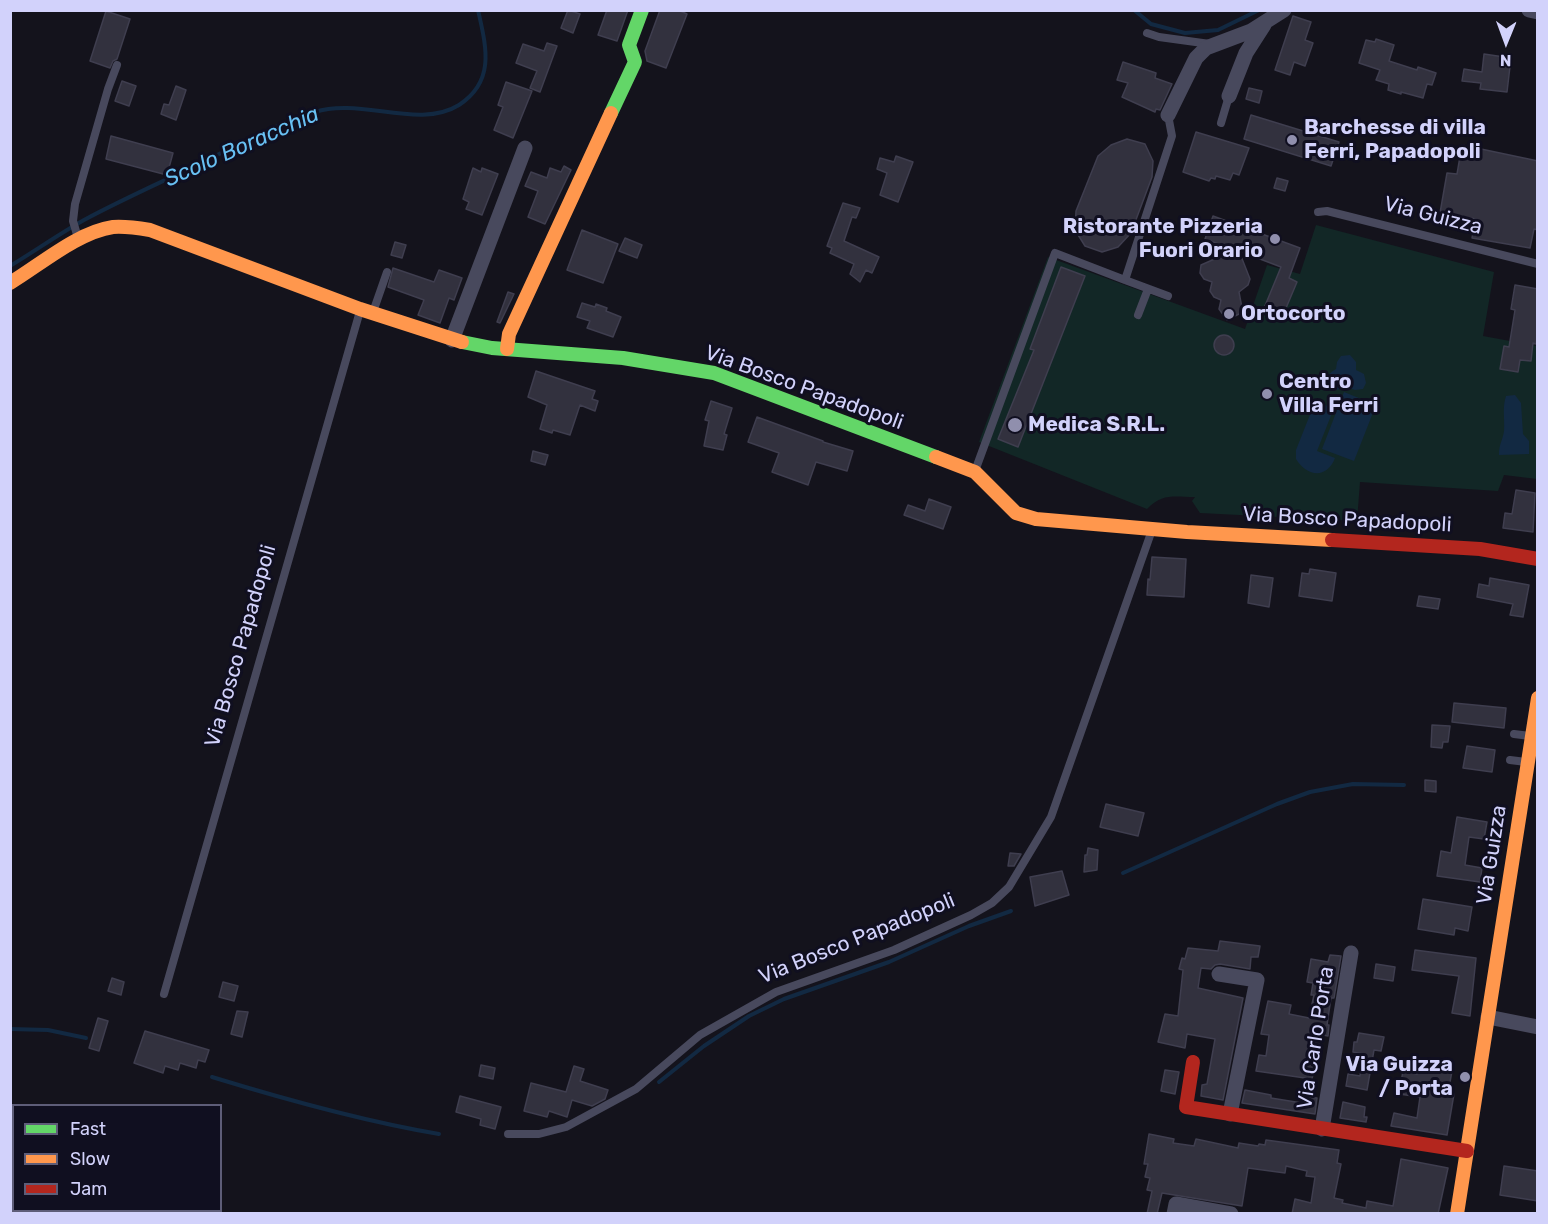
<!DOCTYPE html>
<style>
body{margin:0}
#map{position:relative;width:1548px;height:1224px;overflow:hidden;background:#14131c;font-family:Rubik,sans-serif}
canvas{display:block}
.frame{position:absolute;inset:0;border:12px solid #d2d2fb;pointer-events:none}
.legend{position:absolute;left:12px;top:1104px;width:210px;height:108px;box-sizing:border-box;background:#100f20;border:2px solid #5e5d78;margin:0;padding:8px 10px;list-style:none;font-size:18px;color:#d2d2fb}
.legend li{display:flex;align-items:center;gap:12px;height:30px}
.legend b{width:30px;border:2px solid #5e5d78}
.north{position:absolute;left:1476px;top:12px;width:60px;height:60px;-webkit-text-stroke:4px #100f20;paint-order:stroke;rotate:181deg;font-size:16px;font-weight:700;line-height:24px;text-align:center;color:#d2d2fb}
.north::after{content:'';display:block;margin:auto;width:21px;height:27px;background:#d2d2fb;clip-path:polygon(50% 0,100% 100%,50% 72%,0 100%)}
</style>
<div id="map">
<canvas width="1548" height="1224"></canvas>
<div class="frame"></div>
<ul class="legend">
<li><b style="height:8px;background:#63d668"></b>Fast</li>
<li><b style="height:8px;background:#ff974d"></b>Slow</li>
<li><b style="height:8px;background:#b3261e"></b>Jam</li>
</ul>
<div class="north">N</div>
</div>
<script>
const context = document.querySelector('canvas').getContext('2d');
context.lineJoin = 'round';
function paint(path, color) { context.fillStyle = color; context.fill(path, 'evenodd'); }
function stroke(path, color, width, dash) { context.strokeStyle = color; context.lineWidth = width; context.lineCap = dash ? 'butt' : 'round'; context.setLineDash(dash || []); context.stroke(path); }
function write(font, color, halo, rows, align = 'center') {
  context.font = font + ' Rubik,sans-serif'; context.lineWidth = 6; context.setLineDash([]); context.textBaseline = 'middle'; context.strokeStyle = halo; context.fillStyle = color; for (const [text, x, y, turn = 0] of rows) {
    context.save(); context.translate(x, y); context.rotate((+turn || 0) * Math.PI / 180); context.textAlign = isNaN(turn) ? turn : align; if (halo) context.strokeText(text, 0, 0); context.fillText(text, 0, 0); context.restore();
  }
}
paint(new Path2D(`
 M1316,225l178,47 -11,64 54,10v133l-33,-4 -6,16 -138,-9 -3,39 -157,-8 -8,-12 3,-4c-22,0 -32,-4 -48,12l-168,-67 69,-185 197,72 22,-64 33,9z`), '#122726');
paint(new Path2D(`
 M1350,355l6,7v8l8,4 2,9 -3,6 -8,1 -9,-3c-8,3 -12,4 -19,-2 -1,-9 2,-12 9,-16l1,-7 4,-6z
 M1344,392l32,13 -22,56 -32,-12z
 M1515,395l6,8 2,31 6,7v13l-30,1c0,-12 4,-15 5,-24 1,-12 -2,-23 2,-35z
 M1315,402l19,6 -17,43 18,7c-8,21 -28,19 -39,1v-9z`), '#122942');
stroke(new Path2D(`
 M1134,10l17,14 34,9 33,-3 41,-20
 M10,266c25,-15 49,-32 74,-46 39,-21 80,-39 119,-58 37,-18 74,-38 112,-50 45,-15 104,18 144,-7 37,-24 27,-59 19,-95
 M1123,873l154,-69 33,-12 43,-8 51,1
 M10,1029l38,1 38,8
 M212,1077c75,23 150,44 227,57
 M659,1082l45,-36 45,-30 35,-17 105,-37 80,-36 42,-15`), '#122942', 4);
const building = new Path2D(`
 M568,10l12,4 -7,19 -12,-5z
 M607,10h21l-11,31 -19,-6z
 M660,10h18l9,4 -21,54 -19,-7 -2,-10z
 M106,11l24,8 -13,40 -4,2 -3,7 -20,-7z
 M1293,16l18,6 -6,18 8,3 -8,23 -11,-4 -4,13 -15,-5z
 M1376,39l18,6 -5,16 28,9 1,-3 18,6 -4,12 -5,-1 -4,14 -22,-6v2l-13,-4 1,-6 -13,-4 4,-10 -21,-7 7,-23 9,2z
 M547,43l10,3 -17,46 -10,-4 7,-17 -21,-8 7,-19 21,7z
 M1484,54l27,4 -4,34 -27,-3 1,-6 -19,-2 2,-12 18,3z
 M1123,62l33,11 -1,5 17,6 -12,26 -4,-1 -1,3 -33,-15 6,-14 -11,-3z
 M122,81l14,5 -7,20 -14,-5z
 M506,82l26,9 -19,47 -19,-8 9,-23 -5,-2z
 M176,86l10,4 -10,30 -15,-6 3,-10 5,1z
 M1249,88l13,3 -3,12 -13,-4z
 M1251,115l88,27 -8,24 -87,-27z
 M1196,132l53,16 -10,27 -6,-2 -3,7 -14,-4 -1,3 -4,-1 -2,3 -26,-9z
 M111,136l62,17 -6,22 -61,-16z
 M1127,139l18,5 8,17 -1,16 -21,56 -13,14 -16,5 -17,-6 -10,-16 1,-19 22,-55 13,-11z
 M1462,145l76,16v69l-4,-1 -4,19 -58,-10 4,-19 -36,-6 7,-40 10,1z
 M896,156l17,6 -15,40 -18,-7 7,-22 -10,-4 3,-11 14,4z
 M564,166l7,4 -26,54 -17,-7 10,-26 -13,-5 6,-14 16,6 3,-10 11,4z
 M473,168l8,4 1,-4 16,6 -16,41 -16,-6 3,-7 -6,-3z
 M1277,178l11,3 -3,10 -11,-3z
 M843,203l17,5 -4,10 -4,-1 -8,24 35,16 -7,16 -6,-3 -6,12 -10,-8 4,-10 -24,-11 2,-5 -5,-2z
 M1213,216l87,32 -11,30 8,4 -16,38 -19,-7 19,-46 -42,-16 11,28 -2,6 -9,7 3,16 -3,6 -12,6 -8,-11 2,-9 -7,-3 -4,-6 2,-9 -8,-3 -4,-6 1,-8 34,-15 -30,-11z
 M582,230l36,14 -15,39 -36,-13z
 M625,238l17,7 -5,13 -18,-7z
 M395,242l11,3 -4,13 -11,-3z
 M1061,267l24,9 -67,171 -20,-8 36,-89 -4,-1z
 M393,268l41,14 5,-12 23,8 -8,22 -5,-2 -9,25 -22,-8 6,-15 -36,-13z
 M1515,285l23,4v43l-2,12 -3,-1 -2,18 -11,-1 -2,12 -18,-3 4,-23 5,1 6,-37 -4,-1z
 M508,292l6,2 -14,29 -3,-1z
 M582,303l13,4 1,-3 11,4 -1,3 15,6 -8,20 -26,-9 3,-7 -13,-4z
 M1214 345a10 10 0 1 1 20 0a10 10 0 1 1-20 0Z
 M536,371l59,20 -3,8 6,2 -3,10 -15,-6 -10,30 -17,-5 -1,3 -12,-4 7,-24 -19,-8z
 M711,401l21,7 -8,26 3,1 -4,15 -19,-4 5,-25 -4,-1z
 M757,417l66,24v1l30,9 -6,20 -31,-9 -8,23 -36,-13 7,-19 -31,-11z
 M533,451l15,4 -3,10 -14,-4z
 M1516,490l19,3 -2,39 -30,-4 2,-15 7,1z
 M929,499l22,8 -8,22 -39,-14 4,-10 17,6z
 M1152,557l34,2 -2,38 -37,-2 1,-16 2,1z
 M1310,569l26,4 -4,28 -33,-5 3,-23 7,1z
 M1251,575l22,3 -4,29 -21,-4z
 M1490,578l39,7 -6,32 -13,-2 3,-11 -36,-7 2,-13 10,2z
 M1419,596l21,3 -2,10 -21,-3z
 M1454,703l52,5 -2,20 -52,-6z
 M1432,725l18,1 -2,16h-5l-1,6 -11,-1z
 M1467,746l28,4 -3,22 -29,-4z
 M1425,780l11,1v11l-11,-1z
 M1106,804l38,9 -6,23 -38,-9z
 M1457,817l30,5 -3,17 -15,-2 -4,28 17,3 -2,14 -43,-6 4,-25 10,2z
 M1088,848l10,2 -1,20 -13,2 1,-17h2z
 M1010,853l11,1 -7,12h-6z
 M1062,871l7,24 -34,11 -5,-29z
 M1423,899l49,8 -4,24 -13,-3 -1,7 -36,-6z
 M1220,941l40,5 -2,11h-7l-1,12 -30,-5 -5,1 -4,4 -10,-1 -3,20 45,10 -20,102 -22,-4 1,-11 5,-1 8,-45 -28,-5 -2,14 -27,-6 7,-28 13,2 5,-46 -4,-1 3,-11 3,1 3,-11 30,3z
 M1415,950l61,8 -6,58 -18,-3 7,-37 -47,-6z
 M1330,955l11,1 -7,42h-3l-4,27h2l-1,11 -5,-1 -1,4 -2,-1 -8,41 -56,-8 3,-16 7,1 3,-21 -8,-1 7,-33 23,4 -2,9 20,4 5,-23h-3l2,-12 -6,-1 4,-23 17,3z
 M1376,964l19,3 -2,14 -19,-3z
 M112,978l12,4 -3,13 -13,-4z
 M223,982l15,4 -4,15 -15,-4z
 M237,1011l11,1 -6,25 -11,-3z
 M98,1018l10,3 -9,30 -10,-3z
 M145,1031l64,19 -4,12 -7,-2 -2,8 -16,-5 -2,7 -13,-4 -2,7 -29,-10z
 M1359,1033l25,4 -3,14 -7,-1 -7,40 -21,-4 2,-12 12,2 3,-22 -10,-2 1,-10h3z
 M1419,1064l33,7 -4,22 6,1 -7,41 -56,-9 3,-13 23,5 3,-21 -21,-3 4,-23 14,3z
 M481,1065l14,3 -2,11 -14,-3z
 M574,1066l10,3 -4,12 28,9 -3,9 -13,7 -20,-6 -5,17 -18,-6 -2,6 -23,-6 7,-28 35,9z
 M1165,1070l14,2 -4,22 -14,-3z
 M1245,1090l26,5v3l31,5 1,-6 14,1 -2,16 -73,-11z
 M460,1096l41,11 -6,22 -15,-4 1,-6 -25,-7z
 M1343,1102l22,5 -1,10h3l-1,5 -26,-4z
 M1149,1134l25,5 -1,4 21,3 2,-7 42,9 1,-5 19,3 1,-2 6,1 1,-5 73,10 -2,13 4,1 -7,34 9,2 -1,3 24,5 1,-7 26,5 8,-47 47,9 -10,46h-146l3,-15 16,4 4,-26 -9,-1 1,-5 -21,-5 -1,7 -37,-5 -6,38 -80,-13 -5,21h-10l5,-23 -5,-1 3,-12 -5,-1 3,-13h-4z
 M1504,1166l34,5v30l-38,-6z`);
paint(building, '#32313e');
stroke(building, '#3f3e4f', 1.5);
stroke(new Path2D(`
 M1147,33l12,4 51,7
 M1221,123l8,-27
 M1318,212l9,-1 211,53
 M78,238l-5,-17 2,-17 33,-115 9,-24
 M1125,280l43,16
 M373,312l14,-40
 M1138,315l10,-26
 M975,471l80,-218 70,27 47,-144 -4,-21
 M1514,734l16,2
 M1510,760l16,2
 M164,994l196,-683
 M508,1134h31l27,-7 70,-38 64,-54 76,-43 118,-42 77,-35 21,-12 17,-16 42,-70 101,-287`), '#48495d', 8);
stroke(new Path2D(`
 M1529,10l9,2
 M1229,96l17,-43 18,-28
 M1168,115l28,-57 10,-10 45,-17 33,-21
 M452,340l73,-192
 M1219,974l38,6 -27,134
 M1488,1017l50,10
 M1322,1129l29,-176
 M1174,1214l2,-10 55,10`), '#48495d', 15);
stroke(new Path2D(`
 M611,113l24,-51 -6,-17 13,-35
 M462,342l30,6 131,10 91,15 222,84`), '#63d668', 14);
stroke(new Path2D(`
 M10,283c30,-18 68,-51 103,-56 12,-1 25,1 37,3l210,79 102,33
 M507,349l2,-15 102,-221
 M936,457l39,15 41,41 20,6 151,13 145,8
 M1457,1214l81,-516`), '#ff974d', 14);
stroke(new Path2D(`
 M1332,540l148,9 58,10
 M1193,1062l-7,45 281,44`), '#b3261e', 14);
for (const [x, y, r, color] of [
 [1292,140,6,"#908fad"],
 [1275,239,6,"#908fad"],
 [1229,314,6,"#908fad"],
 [1267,394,6,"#908fad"],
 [1015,425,8,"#908fad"],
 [1465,1077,6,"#908fad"]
]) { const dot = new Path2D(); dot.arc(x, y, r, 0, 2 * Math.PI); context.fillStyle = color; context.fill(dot); stroke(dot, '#100f20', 2); }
write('bold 21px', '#d2d2fb', '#100f20', [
 ["Barchesse di villa",1304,128],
 ["Ferri, Papadopoli",1304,152],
 ["Ristorante Pizzeria",1263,227,"right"],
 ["Fuori Orario",1263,251,"right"],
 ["Ortocorto",1241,314],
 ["Centro",1279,382],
 ["Villa Ferri",1279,406],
 ["Medica S.R.L.",1028,425],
 ["Via Guizza",1453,1065,"right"],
 ["/ Porta",1453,1089,"right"]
], 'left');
write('21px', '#d2d2fb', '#100f20', [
 ["Via Guizza",1433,216,14],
 ["Via Bosco Papadopoli",804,388,20],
 ["Via Bosco Papadopoli",1347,520,3],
 ["Via Bosco Papadopoli",241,646,-74],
 ["Via Guizza",1492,855,-81],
 ["Via Bosco Papadopoli",857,939,-22],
 ["Via Carlo Porta",1316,1038,-81]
]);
write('italic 22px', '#68c0f3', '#100f20', [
 ["Scolo Boracchia",242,147,-24]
]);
</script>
